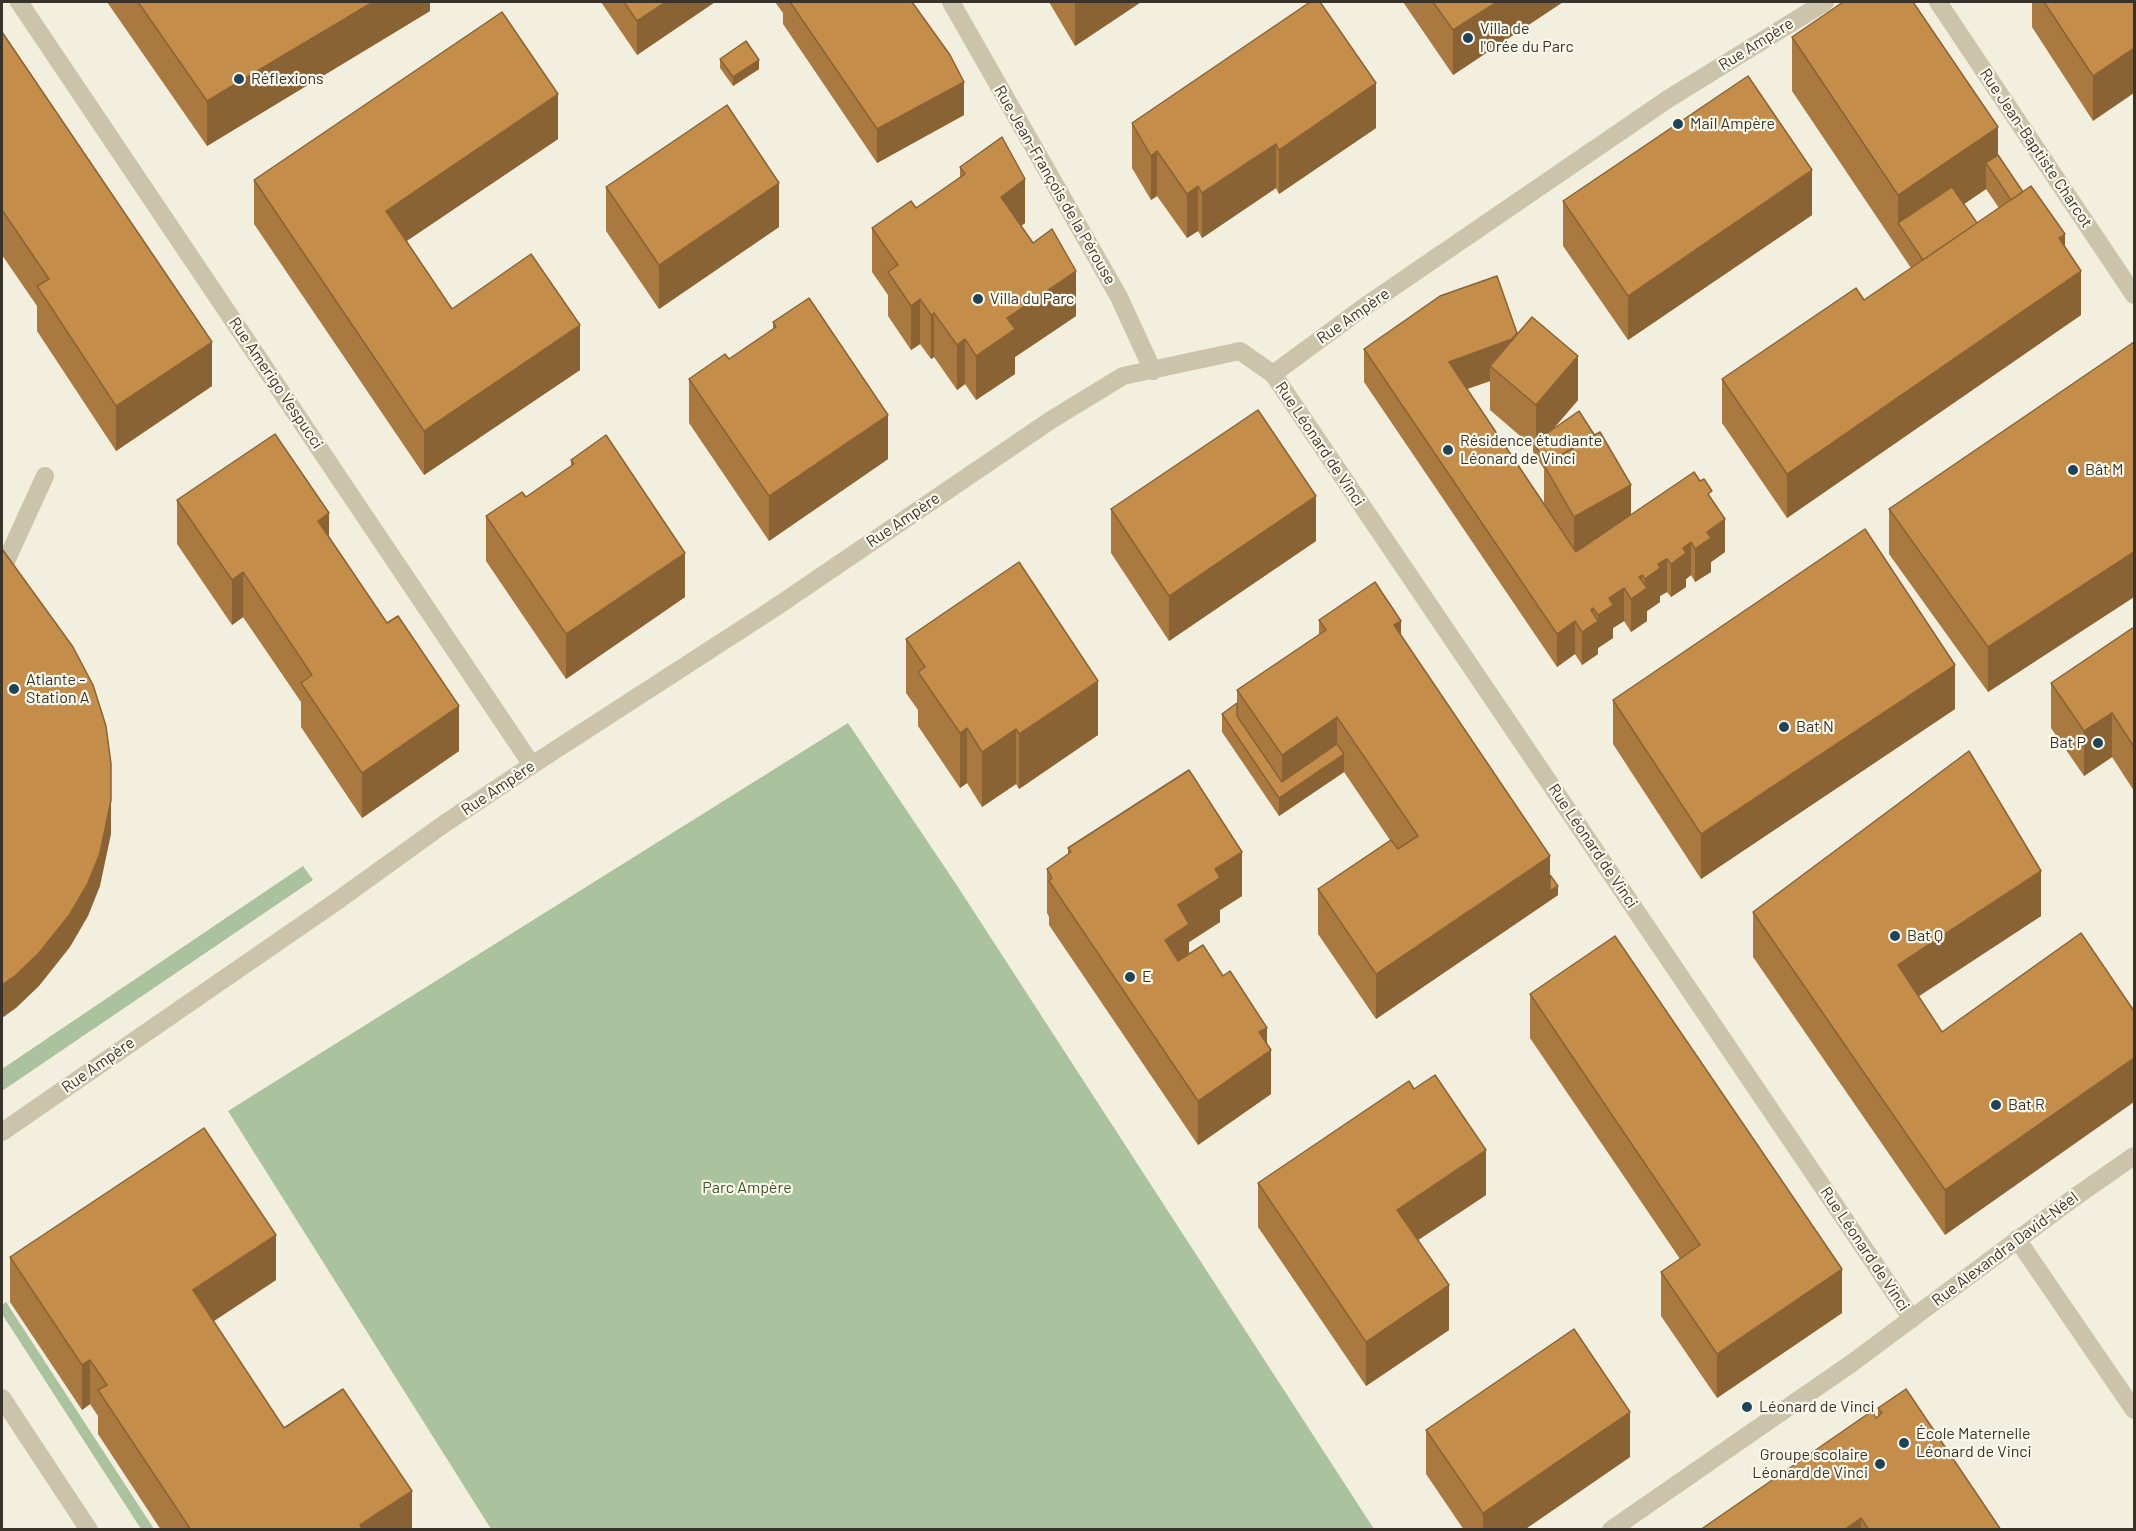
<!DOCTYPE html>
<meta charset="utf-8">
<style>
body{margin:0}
#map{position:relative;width:2136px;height:1531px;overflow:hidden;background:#f3efde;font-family:Barlow,sans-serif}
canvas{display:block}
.frame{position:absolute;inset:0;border:3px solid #38332a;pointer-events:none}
</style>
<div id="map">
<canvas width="2136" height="1531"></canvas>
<div class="frame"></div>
</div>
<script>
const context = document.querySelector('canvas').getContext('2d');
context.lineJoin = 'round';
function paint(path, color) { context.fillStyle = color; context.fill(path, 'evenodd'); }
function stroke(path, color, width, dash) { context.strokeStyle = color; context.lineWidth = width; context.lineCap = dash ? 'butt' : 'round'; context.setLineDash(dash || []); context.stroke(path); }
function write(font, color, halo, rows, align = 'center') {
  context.font = font + ' Barlow,sans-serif'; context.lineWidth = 4.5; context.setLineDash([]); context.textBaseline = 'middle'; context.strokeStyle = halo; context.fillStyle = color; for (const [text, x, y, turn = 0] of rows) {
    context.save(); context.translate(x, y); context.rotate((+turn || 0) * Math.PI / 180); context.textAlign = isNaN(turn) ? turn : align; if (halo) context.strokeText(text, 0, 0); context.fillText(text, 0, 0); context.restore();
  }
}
paint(new Path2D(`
 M848,723l108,161 418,645h-883l-263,-418z
 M303,866l10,14 -311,211v-22z
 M6,1302l148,227h-13l-139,-215v-9z`), '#abc29e');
stroke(new Path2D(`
 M19,2l513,763
 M951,2l168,295 34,74
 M1938,2l196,293
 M1273,374l91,-67 304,-208 157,-97
 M2,570l43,-94
 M2,1132l335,-231 107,-77 88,-59 241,-156 278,-189 72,-44 117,-25 33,23 639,945
 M2017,1239l117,171
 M2,1398l87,132
 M1611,1530l241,-167 223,-166 59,-41`), '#cbc3aa', 18);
paint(new Path2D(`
 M107,2h323v9l-223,135z
 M601,2h114l-78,53z
 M775,2h137l52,113 -87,48 -94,-139v-11z
 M1049,2h92l-66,44z
 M1403,2h160l-110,73z
 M2031,2h103l-41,119 -61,-94v-24z
 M2,32l210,354 -96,65 -79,-120v-25l-35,-51z
 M1792,37l206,118 25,37 42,55 16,68 -294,203 -65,-95v-44l142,-79 47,-32 -119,-177zM1986,189l13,19 -22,15 -13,-19z
 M720,59l39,10 -26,17 -13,-18z
 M1132,123l244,5 -97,66 -3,-6 -74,50 -4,-7 -11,7 -30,-42 -6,4 -19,-32z
 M558,139l-152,102 46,68 128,61 -156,105 -170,-251v-44z
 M960,167l65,56 -4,3 55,90 -61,41v17l-39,26 -11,-16 -8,6 -23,-33 -3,2 -11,-15 -9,6 -23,-34v-21l-16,-23v-44l44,-20 44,-31z
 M606,187l173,40 -120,82 -53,-78z
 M1563,201l249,14 -184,125 -65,-94z
 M773,322l115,137 -119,82 -80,-118v-44l40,-20 44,-30z
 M1517,333l61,67 -24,28 77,87 81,-16 13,53 -14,10v10l-16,10 -4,-7 -5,4v8l-15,10 -4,-5 -7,4v6l-13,9v10l-16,11 -7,-11 -11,7v10l-15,10v6l-16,11 -7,-11 -18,13 -193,-285v-33zM1490,381v29l43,37v5l11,17v34l-77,-114z
 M2134,342v255l-146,95 -99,-138v-45z
 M571,460l114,137 -119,82 -80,-118v-45l40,-19 45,-31z
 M177,500l152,37 130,214 -97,67 -61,-91v-25l-58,-85 -11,8 -55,-81z
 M1111,509l205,32 -147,100 -58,-88z
 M1319,620l82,15 149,240 8,20 -182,124 -58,-85v-45l72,-49 -46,-68 -65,44 -57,-84v-18l15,-11v-13l82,-55z
 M2134,627v164l-22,-34 -28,19 -33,-48v-45z
 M906,639l192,96 -79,54 -3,-5 -34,23 -15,-24 -7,5 -42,-62v-16l-12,-17z
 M1613,700l342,9 -254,170 -88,-135z
 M1068,848l174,48 -22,14v12l-31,20v12l78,90 4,50 -73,51 -149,-220v-8l-2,-4v-44l21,-15z
 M1753,912l288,4 -123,80 24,36 139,-99 -136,302 -192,-278z
 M1530,994l312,319 -125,85 -56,-82v-44l19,-13 -150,-221z
 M1414,1089l72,106 -68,45 31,90 -83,56 -108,-159v-44z
 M10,1257l266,23 -63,41 71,107 128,102h-251l-63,-96v-18l-8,-12 -8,6 -72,-108z
 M1878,1408l123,122h-301l176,-112 2,-2z
 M1426,1430l204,27 -106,73h-60l-38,-56z`), '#a97940');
paint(new Path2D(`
 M373,2h57v9l-223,135v-45z
 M666,2h49l-78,53v-34z
 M1075,2h66l-66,44z
 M1497,2h66l-110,73v-45z
 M2134,48v45l-41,28v-45z
 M759,60v9l-26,17v-9z
 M964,82v33l-87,48v-34z
 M1376,83v45l-97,66v-44z
 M558,94v45l-172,116v-44z
 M1998,127v54l-12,-18v26l-76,52 -12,-18v-28z
 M1276,144v44l-74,50v-45z
 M1157,151v45l-6,4v-44z
 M1812,170v45l-184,125v-44z
 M1025,179v44l-24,19v-45z
 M779,183v44l-120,82v-44z
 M1198,186v45l-11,7v-44z
 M2065,234v45l-6,-41z
 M1076,271v45l-61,41v17l-39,26v-44l31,-38z
 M2081,271v44l-294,203v-44z
 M920,299v45l-9,6v-44z
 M934,313v44l-3,2v-44z
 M580,325v45l-156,105v-44z
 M1519,337l-29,29v15l-41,14v-33z
 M965,339v45l-8,6v-45z
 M212,342v44l-96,65v-45z
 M1578,356v44l-42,49v-44z
 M888,415v44l-119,82v-45z
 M1631,485v45l-57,32v-45z
 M1316,496v45l-147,100v-45z
 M329,513v45l-11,-37z
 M1725,519v33l-14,10v10l-16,10v-33l12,-17z
 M1691,542v33l-5,4v8l-15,10v-33l12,-16z
 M2134,552v45l-146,95v-45z
 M685,553v44l-119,82v-45z
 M1667,559v33l-7,4v6l-13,9v10l-16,11v-33l8,-22 3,-2v16l3,-2v-10l13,-15z
 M243,572v45l-11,8v-45z
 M1624,588v33l-11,7v10l-15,10v-33l11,-17z
 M1593,608v16l5,-3v33l-16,11v-33l9,-22z
 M1401,621v45l-7,-41z
 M1575,621v33l-18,13v-33z
 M1955,665v44l-254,170v-45z
 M1098,681v54l-79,54v-55z
 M459,706v45l-97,67v-45z
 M2112,713v44l-28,19v-45z
 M1337,717v41l7,-4v18l-65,44v-18l3,-2v-41z
 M967,728v55l-7,5v-55z
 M1016,729v55l-34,23v-55z
 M111,764v70l-11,52 -12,30 -18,31 -31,39 -23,22 -14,10v-33z
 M1242,852v44l-22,14v12l-31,20v26l-20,14 -4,-42 13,-35 37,-36z
 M1550,856v35l8,-5v9l-182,124v-45z
 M2041,871v45l-143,94v-45z
 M1267,1028v24l4,-2v44l-73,51v-44l61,-69z
 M2134,1058v44l-189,133v-45z
 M1486,1150v45l-89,59v-44z
 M276,1235v45l-83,55v-45z
 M1842,1269v44l-125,85v-44z
 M1449,1285v45l-83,56v-44z
 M90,1360v44l-8,6v-45z
 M1630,1412v45l-106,73h-41v-17z
 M412,1491v39h-52v-5z
 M1861,1518v12h-17z`), '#8a6334');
const building = new Path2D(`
 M138,2h235l-166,99z
 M624,2h42l-29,19z
 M790,2h122l38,53 14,27 -87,47z
 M1310,2h10l56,81 -97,67 -3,-6 -74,49 -4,-7 -11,8 -30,-43 -6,5 -19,-33z
 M1433,2h64l-44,28z
 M1843,2h70l85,125 -100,68 -106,-158z
 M2044,2h90v46l-41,28z
 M502,12l56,82 -172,117 66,98 79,-55 49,71 -156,106 -170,-251z
 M2,32l210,310 -96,64 -79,-120 12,-7 -47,-69z
 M746,41l13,19 -26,17 -13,-18z
 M1748,76l64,94 -184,126 -65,-95z
 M727,105l52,78 -120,82 -53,-78z
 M1002,137l23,42 -24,18 32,46 19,-14 24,42 -69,47 8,11 -39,27 -11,-17 -8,6 -23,-32 -3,2 -11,-16 -9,7 -23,-34 10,-7 -26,-37 39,-27 5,7 49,-34 -5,-7z
 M1998,155l25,37 -12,8 -25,-37z
 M2031,186l34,48 -6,4 22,33 -294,203 -65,-95 134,-91 8,12z
 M1952,187l25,36 -54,37 -25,-37z
 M1497,276l20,57 -5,6 -63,23 127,190 118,-80 6,9 4,-2 8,12 -4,3 17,25 -18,13 4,6 -16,11 -4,-7 -8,6 3,5 -15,11 -4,-5 -9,5 2,4 -15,11 -3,-4 -3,2 8,11 -16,11 -7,-11 -15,10 4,7 -15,10 -5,-7 -2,2 7,11 -16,11 -7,-11 -18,13 -193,-285 76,-53z
 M809,298l79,117 -119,81 -80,-117 36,-25 4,5 47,-32 -3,-5z
 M1532,317l46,39 -42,49 -46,-39z
 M2134,342v210l-146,95 -99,-138z
 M1258,410l58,86 -147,100 -58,-87z
 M1579,411l16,25 -48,27 -14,-20z
 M1600,432l31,53 -57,32 -30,-52z
 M275,434l54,79 -11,8 69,102 11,-7 61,90 -97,67 -61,-90 11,-8 -69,-103 -11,8 -55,-80z
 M606,435l79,118 -119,81 -80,-118 36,-24 4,5 48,-33 -3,-4z
 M1865,529l90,136 -254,169 -88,-134z
 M2,549l71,98 20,38 13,41 5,38v36l-11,53 -12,30 -18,31 -31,39 -23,22 -14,10z
 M1019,562l79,119 -79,53 -3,-5 -34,23 -15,-24 -7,5 -42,-61 7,-5 -19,-28z
 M1375,582l26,39 -7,4 156,231 -174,118 -58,-85 73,-49 7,9 20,-13 -81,-119 -55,38 -45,-65 89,-60 -7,-10z
 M2134,627v120l-22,-34 -28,18 -33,-48z
 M1237,703v13l45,66 55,-38 7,10 -65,44 -57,-84z
 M1969,751l72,120 -143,94 44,67 139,-99 53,78v47l-189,132 -192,-278z
 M1189,770l53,82 -27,17 5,9 -42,27 11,19 -24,16 13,21 25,-16 20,31 7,-5 37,57 -8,4 12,18 -73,51 -149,-220 3,-3 -5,-9 24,-17 -3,-4z
 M1550,875l8,11 -8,5z
 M1615,936l227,333 -125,85 -56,-82 39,-27 -170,-251z
 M1435,1075l51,75 -89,60 52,75 -83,57 -108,-159 151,-102 5,8z
 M204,1128l72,107 -83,55 91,138 59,-39 69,102 -52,34 3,5h-172l-93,-140 9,-5 -17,-25 -8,5 -72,-108z
 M1574,1329l56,83 -147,101 -57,-83z
 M1906,1389l95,141h-132l-8,-12 -17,12h-144l172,-119 4,7 6,-5 -4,-5z`);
paint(building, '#c58d4a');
stroke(building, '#8a6334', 1.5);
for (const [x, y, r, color] of [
 [1468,38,6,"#1f445a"],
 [239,79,6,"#1f445a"],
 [1678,124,6,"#1f445a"],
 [978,299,6,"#1f445a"],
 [1448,450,6,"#1f445a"],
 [2073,470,6,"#1f445a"],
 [14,689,6,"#1f445a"],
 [1784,727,6,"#1f445a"],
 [2098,743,6,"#1f445a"],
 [1895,936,6,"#1f445a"],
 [1130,977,6,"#1f445a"],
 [1996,1105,6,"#1f445a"],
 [1747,1407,6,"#1f445a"],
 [1904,1443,6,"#1f445a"],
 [1880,1464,6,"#1f445a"]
]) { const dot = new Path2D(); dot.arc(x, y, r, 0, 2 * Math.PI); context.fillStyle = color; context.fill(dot); stroke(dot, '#faf8eb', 2); }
write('16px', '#38332a', '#faf8eb', [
 ["Villa de",1480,29],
 ["l'Orée du Parc",1480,47],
 ["Réflexions",251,79],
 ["Mail Ampère",1690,124],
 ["Villa du Parc",990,299],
 ["Résidence étudiante",1460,441],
 ["Léonard de Vinci",1460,459],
 ["Bât M",2085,470],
 ["Atlante -",26,680],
 ["Station A",26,698],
 ["Bat N",1796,727],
 ["Bat P",2086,743,"right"],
 ["Bat Q",1907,936],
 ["E",1142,977],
 ["Bat R",2008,1105],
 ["Léonard de Vinci",1759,1407],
 ["École Maternelle",1916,1434],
 ["Léonard de Vinci",1916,1452],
 ["Groupe scolaire",1868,1455,"right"],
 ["Léonard de Vinci",1868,1473,"right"]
], 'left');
write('16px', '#38332a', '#faf8eb', [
 ["Rue Ampère",1756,44,-32],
 ["Rue Jean-Baptiste Charcot",2036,148,56],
 ["Rue Jean-François de la Pérouse",1055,185,60],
 ["Rue Ampère",1353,316,-35],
 ["Rue Amerigo Vespucci",276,383,56],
 ["Rue Léonard de Vinci",1320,444,56],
 ["Rue Ampère",903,520,-34],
 ["Rue Ampère",498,788,-34],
 ["Rue Léonard de Vinci",1593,846,56],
 ["Rue Ampère",98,1065,-35],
 ["Rue Léonard de Vinci",1865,1249,56],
 ["Rue Alexandra David-Néel",2005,1249,-37]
]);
write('16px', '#3b572d', '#faf8eb', [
 ["Parc Ampère",747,1188]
]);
</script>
